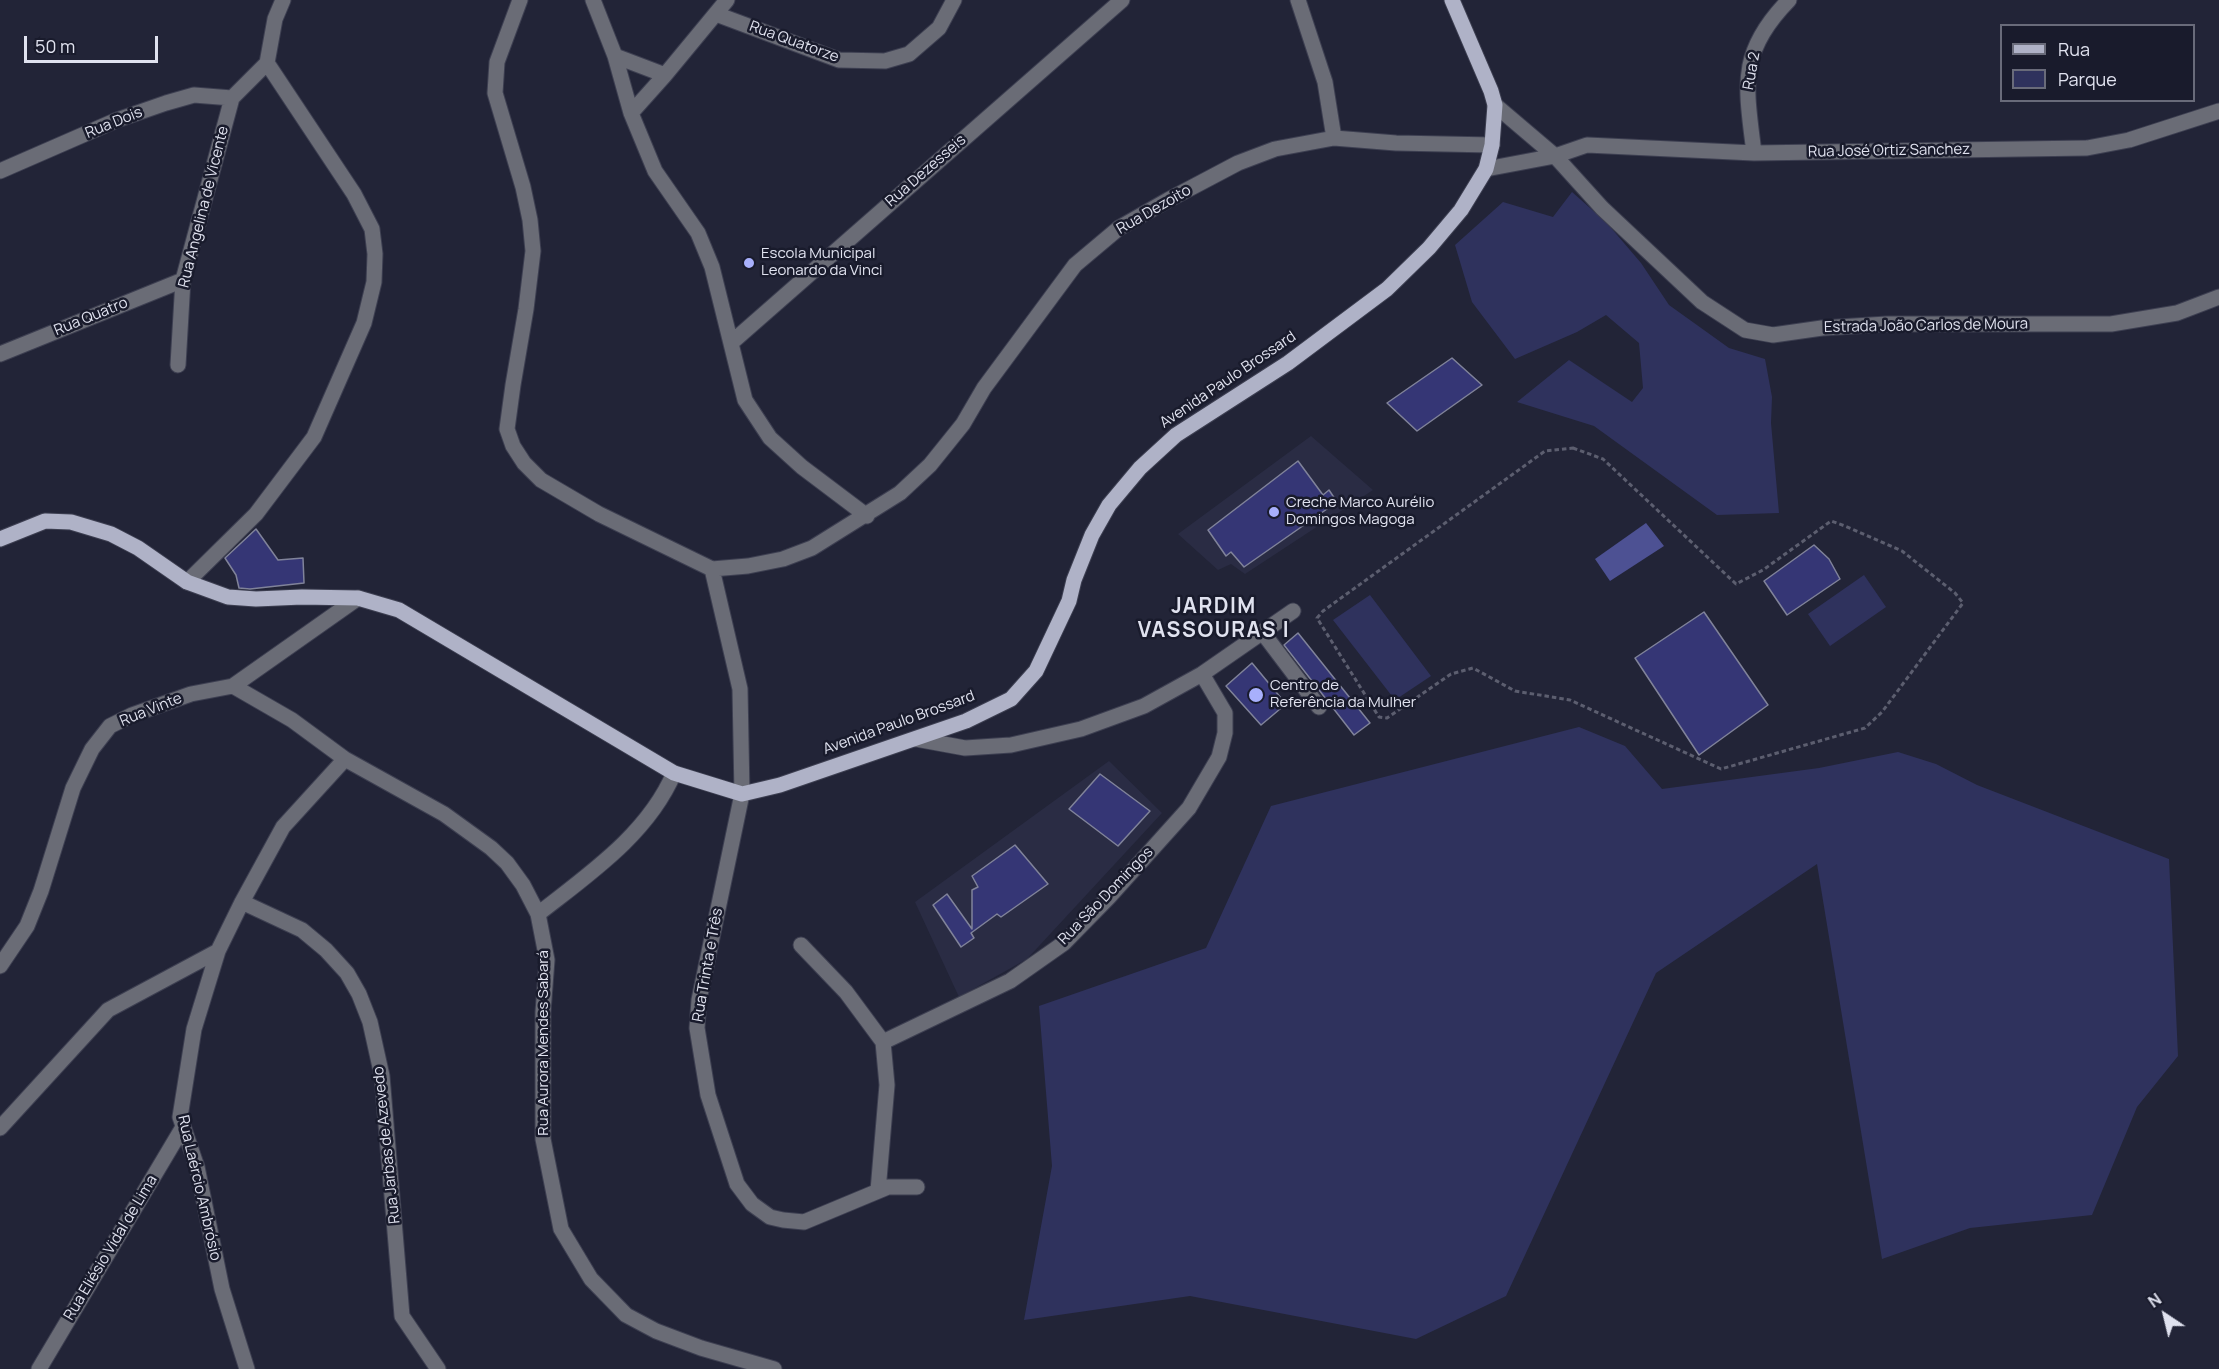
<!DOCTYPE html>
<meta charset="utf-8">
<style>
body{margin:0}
#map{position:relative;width:2219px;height:1369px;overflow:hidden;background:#222437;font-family:Manrope,sans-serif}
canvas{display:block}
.legend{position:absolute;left:2000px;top:24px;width:195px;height:78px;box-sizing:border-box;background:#191b2c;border:2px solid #696b7a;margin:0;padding:8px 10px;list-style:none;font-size:18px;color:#e0e2ef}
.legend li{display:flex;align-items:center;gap:12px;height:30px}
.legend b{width:30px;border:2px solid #696b7a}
.north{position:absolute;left:2135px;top:1285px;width:60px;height:60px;-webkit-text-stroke:4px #191b2c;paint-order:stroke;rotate:325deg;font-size:16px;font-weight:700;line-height:24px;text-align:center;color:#e0e2ef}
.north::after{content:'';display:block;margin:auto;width:21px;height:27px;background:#e0e2ef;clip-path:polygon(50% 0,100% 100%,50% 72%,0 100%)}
.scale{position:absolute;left:24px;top:36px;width:134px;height:27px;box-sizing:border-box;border:3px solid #e0e2ef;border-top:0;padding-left:8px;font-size:18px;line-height:21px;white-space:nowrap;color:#e0e2ef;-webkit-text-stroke:4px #191b2c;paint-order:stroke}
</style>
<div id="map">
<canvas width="2219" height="1369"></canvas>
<ul class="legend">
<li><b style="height:8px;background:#afb2c7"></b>Rua</li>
<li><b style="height:16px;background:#2f325d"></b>Parque</li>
</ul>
<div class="north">N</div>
<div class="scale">50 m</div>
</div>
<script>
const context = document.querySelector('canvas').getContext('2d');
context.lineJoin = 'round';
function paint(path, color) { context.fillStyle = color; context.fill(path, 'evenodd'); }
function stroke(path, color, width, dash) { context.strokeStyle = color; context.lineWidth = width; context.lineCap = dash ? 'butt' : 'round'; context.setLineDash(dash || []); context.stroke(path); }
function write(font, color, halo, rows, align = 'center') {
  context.font = font + ' Manrope,sans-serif'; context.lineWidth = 5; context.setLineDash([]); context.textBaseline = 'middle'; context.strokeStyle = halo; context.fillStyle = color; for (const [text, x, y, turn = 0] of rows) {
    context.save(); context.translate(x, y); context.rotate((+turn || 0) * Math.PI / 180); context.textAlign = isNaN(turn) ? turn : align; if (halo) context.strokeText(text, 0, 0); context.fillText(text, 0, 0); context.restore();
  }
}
paint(new Path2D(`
 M1311,436l62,54 -128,84 -14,-10 -13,6 -40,-36z
 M1109,761l53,52 -135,146 -68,38 -44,-95z`), '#2a2c44');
paint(new Path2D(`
 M1572,192l34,30 35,41 28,42 60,43 36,11 7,38 -1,26 8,90 -62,2 -123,-89 -77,-24 52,-42 63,42 11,-14 -4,-45 -33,-28 -29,17 -62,27 -43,-57 -17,-57 48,-43 50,15z
 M1864,575l22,32 -56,39 -22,-32z
 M1370,595l61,81 -36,24 -62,-80z
 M1579,727l46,19 37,43 157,-21 79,-16 38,12 41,21 192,74 9,197 -41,51 -45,108 -122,13 -88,31 -65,-395 -161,109 -150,323 -90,43 -226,-43 -166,24 28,-154 -13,-160 167,-58 65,-142z`), '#2f325d');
paint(new Path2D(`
 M1646,523l18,23 -54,35 -15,-22z`), '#4d5193');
const building = new Path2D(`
 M1452,358l30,27 -65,46 -30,-28z
 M1298,461l25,34 6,-5 8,12 -93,65 -13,-15 -5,4 -18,-26z
 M256,529l22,31 25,-2 1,25 -54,6 -11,-1 -3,-13 -11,-17z
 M1814,545l15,14 11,20 -53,36 -23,-34z
 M1704,612l64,93 -69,50 -64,-97z
 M1298,633l72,90 -16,12 -70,-90z
 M1252,663l34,41 -25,21 -35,-39z
 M1100,774l50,37 -32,35 -49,-37z
 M1015,845l33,39 -47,33 -4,-3 -26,19 3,5 -13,9 -28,-42 14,-11 25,35v-39l6,-3 -6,-11z`);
paint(building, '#353675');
stroke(building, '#80839a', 1.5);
const minor = new Path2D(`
 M520,0l-23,62 -2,31 28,94 7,33 3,31 -7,58 -13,76 -6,44 6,17 11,17 17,17 58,34 113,55
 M593,0l22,56 16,57 24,58 43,62 14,34 33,133 25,38 32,29 65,49
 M1298,0l27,82 9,56
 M716,14l123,46 46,1 24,-7 30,-26 15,-28
 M615,56l50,19
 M267,63l8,-44 8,-19
 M1495,105l60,51 47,52 100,94 43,28 28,5 49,-7 65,-4h224l66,-11 42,-16
 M631,113l34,-38 62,-75
 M1754,153c-8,-67 -17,-100 35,-153
 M1486,169l69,-13 32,-11 167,8 333,-5 42,-8 90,-29
 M0,171l117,-51 49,-17 28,-8 38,3
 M731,343l391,-343
 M0,354l183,-74
 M178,365l5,-85 49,-182 35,-35
 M712,569l36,-3 35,-7 29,-11 88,-55 30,-28 33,-41 21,-36 91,-123 44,-37 49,-28 70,-37 37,-14 59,-11 62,5 96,2
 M712,569l28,120 2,105 -43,206 -2,28 11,67 29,89 15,20 18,13 13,3 21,2 84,-35h29
 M187,582l69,-68 58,-77 50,-114 10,-41 1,-28 -3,-25 -18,-35 -87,-131
 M1263,633l56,74
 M233,686l59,34 53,39 99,55 47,34 16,15 16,22 15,29 9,46 -4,52v127l18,90 30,50 35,36 30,16 45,17 73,21
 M916,739l49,9 46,-3 70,-16 63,-23 58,-32 91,-63
 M242,902l60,28 24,20 21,23 12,21 11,28 12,54 20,240 36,53
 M538,914c51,-40 110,-80 136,-141
 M801,945l45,47 37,50 4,43 -9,106
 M0,966l27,-40 14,-35 32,-103 19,-39 18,-23 22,-11 59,-21 42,-8 125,-88
 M883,1042l127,-61 54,-38 45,-46 80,-89 30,-51 6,-24v-20l-23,-39
 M0,1128l108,-118 110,-59
 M39,1369l144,-242
 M247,1369l-25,-80 -25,-122 -17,-50 14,-88 24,-78 24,-49 41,-75 62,-68`);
const major = new Path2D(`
 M0,539l45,-18 26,1 40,12 27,14 49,34 41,15 28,2 46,-2 56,1 41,12 275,163 68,21 38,-9 186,-64 45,-22 25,-28 33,-70 5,-21 18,-45 17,-30 31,-37 36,-33 112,-72 99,-74 42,-41 32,-38 25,-41 6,-24 3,-40 -4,-14 -39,-91`);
stroke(minor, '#3d3f51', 17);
stroke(major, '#3d3f51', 17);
stroke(new Path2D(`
 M1573,448l30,11 133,125 27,-14 68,-49 14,5 57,25 53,42 8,10 -81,109 -17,16 -144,41 -151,-69 -55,-9 -42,-23 -22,6 -64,44 -8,-1 -62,-99 6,-7 222,-160z`), '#5c5e6f', 3, [4.5, 3]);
stroke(minor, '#6a6c76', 15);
stroke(major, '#afb2c7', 15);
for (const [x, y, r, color] of [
 [749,263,6,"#a8b0fc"],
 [1274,512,6,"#a8b0fc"],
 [1256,695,8,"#a8b0fc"]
]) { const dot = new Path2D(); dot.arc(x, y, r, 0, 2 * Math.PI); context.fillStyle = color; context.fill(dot); stroke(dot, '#191b2c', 2); }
write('15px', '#e0e2ef', '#191b2c', [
 ["Rua Quatorze",794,42,20],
 ["Rua 2",1752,71,-80],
 ["Rua Dois",114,123,-22],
 ["Rua José Ortiz Sanchez",1889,151,-1],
 ["Rua Dezesseis",926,171,-41],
 ["Rua Angelina de Vicente",204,207,-76],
 ["Rua Dezoito",1154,210,-30],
 ["Rua Quatro",91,317,-22],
 ["Estrada João Carlos de Moura",1926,326,-1],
 ["Avenida Paulo Brossard",1228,380,-34],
 ["Rua Vinte",151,710,-22],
 ["Avenida Paulo Brossard",899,723,-20],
 ["Rua São Domingos",1106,896,-46],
 ["Rua Trinta e Três",708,965,-80],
 ["Rua Aurora Mendes Sabará",544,1043,-90],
 ["Rua Jarbas de Azevedo",387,1145,-96],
 ["Rua Laércio Ambrósio",199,1188,77],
 ["Rua Eliésio Vidal de Lima",111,1248,-59]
]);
write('15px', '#e0e2ef', '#191b2c', [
 ["Escola Municipal",761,254],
 ["Leonardo da Vinci",761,271],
 ["Creche Marco Aurélio",1286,503],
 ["Domingos Magoga",1286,520],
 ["Centro de",1270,686],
 ["Referência da Mulher",1270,703]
], 'left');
context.letterSpacing = '1.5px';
write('bold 21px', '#e0e2ef', '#191b2c', [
 ["JARDIM",1214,607],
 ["VASSOURAS I",1214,631]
]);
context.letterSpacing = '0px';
</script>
